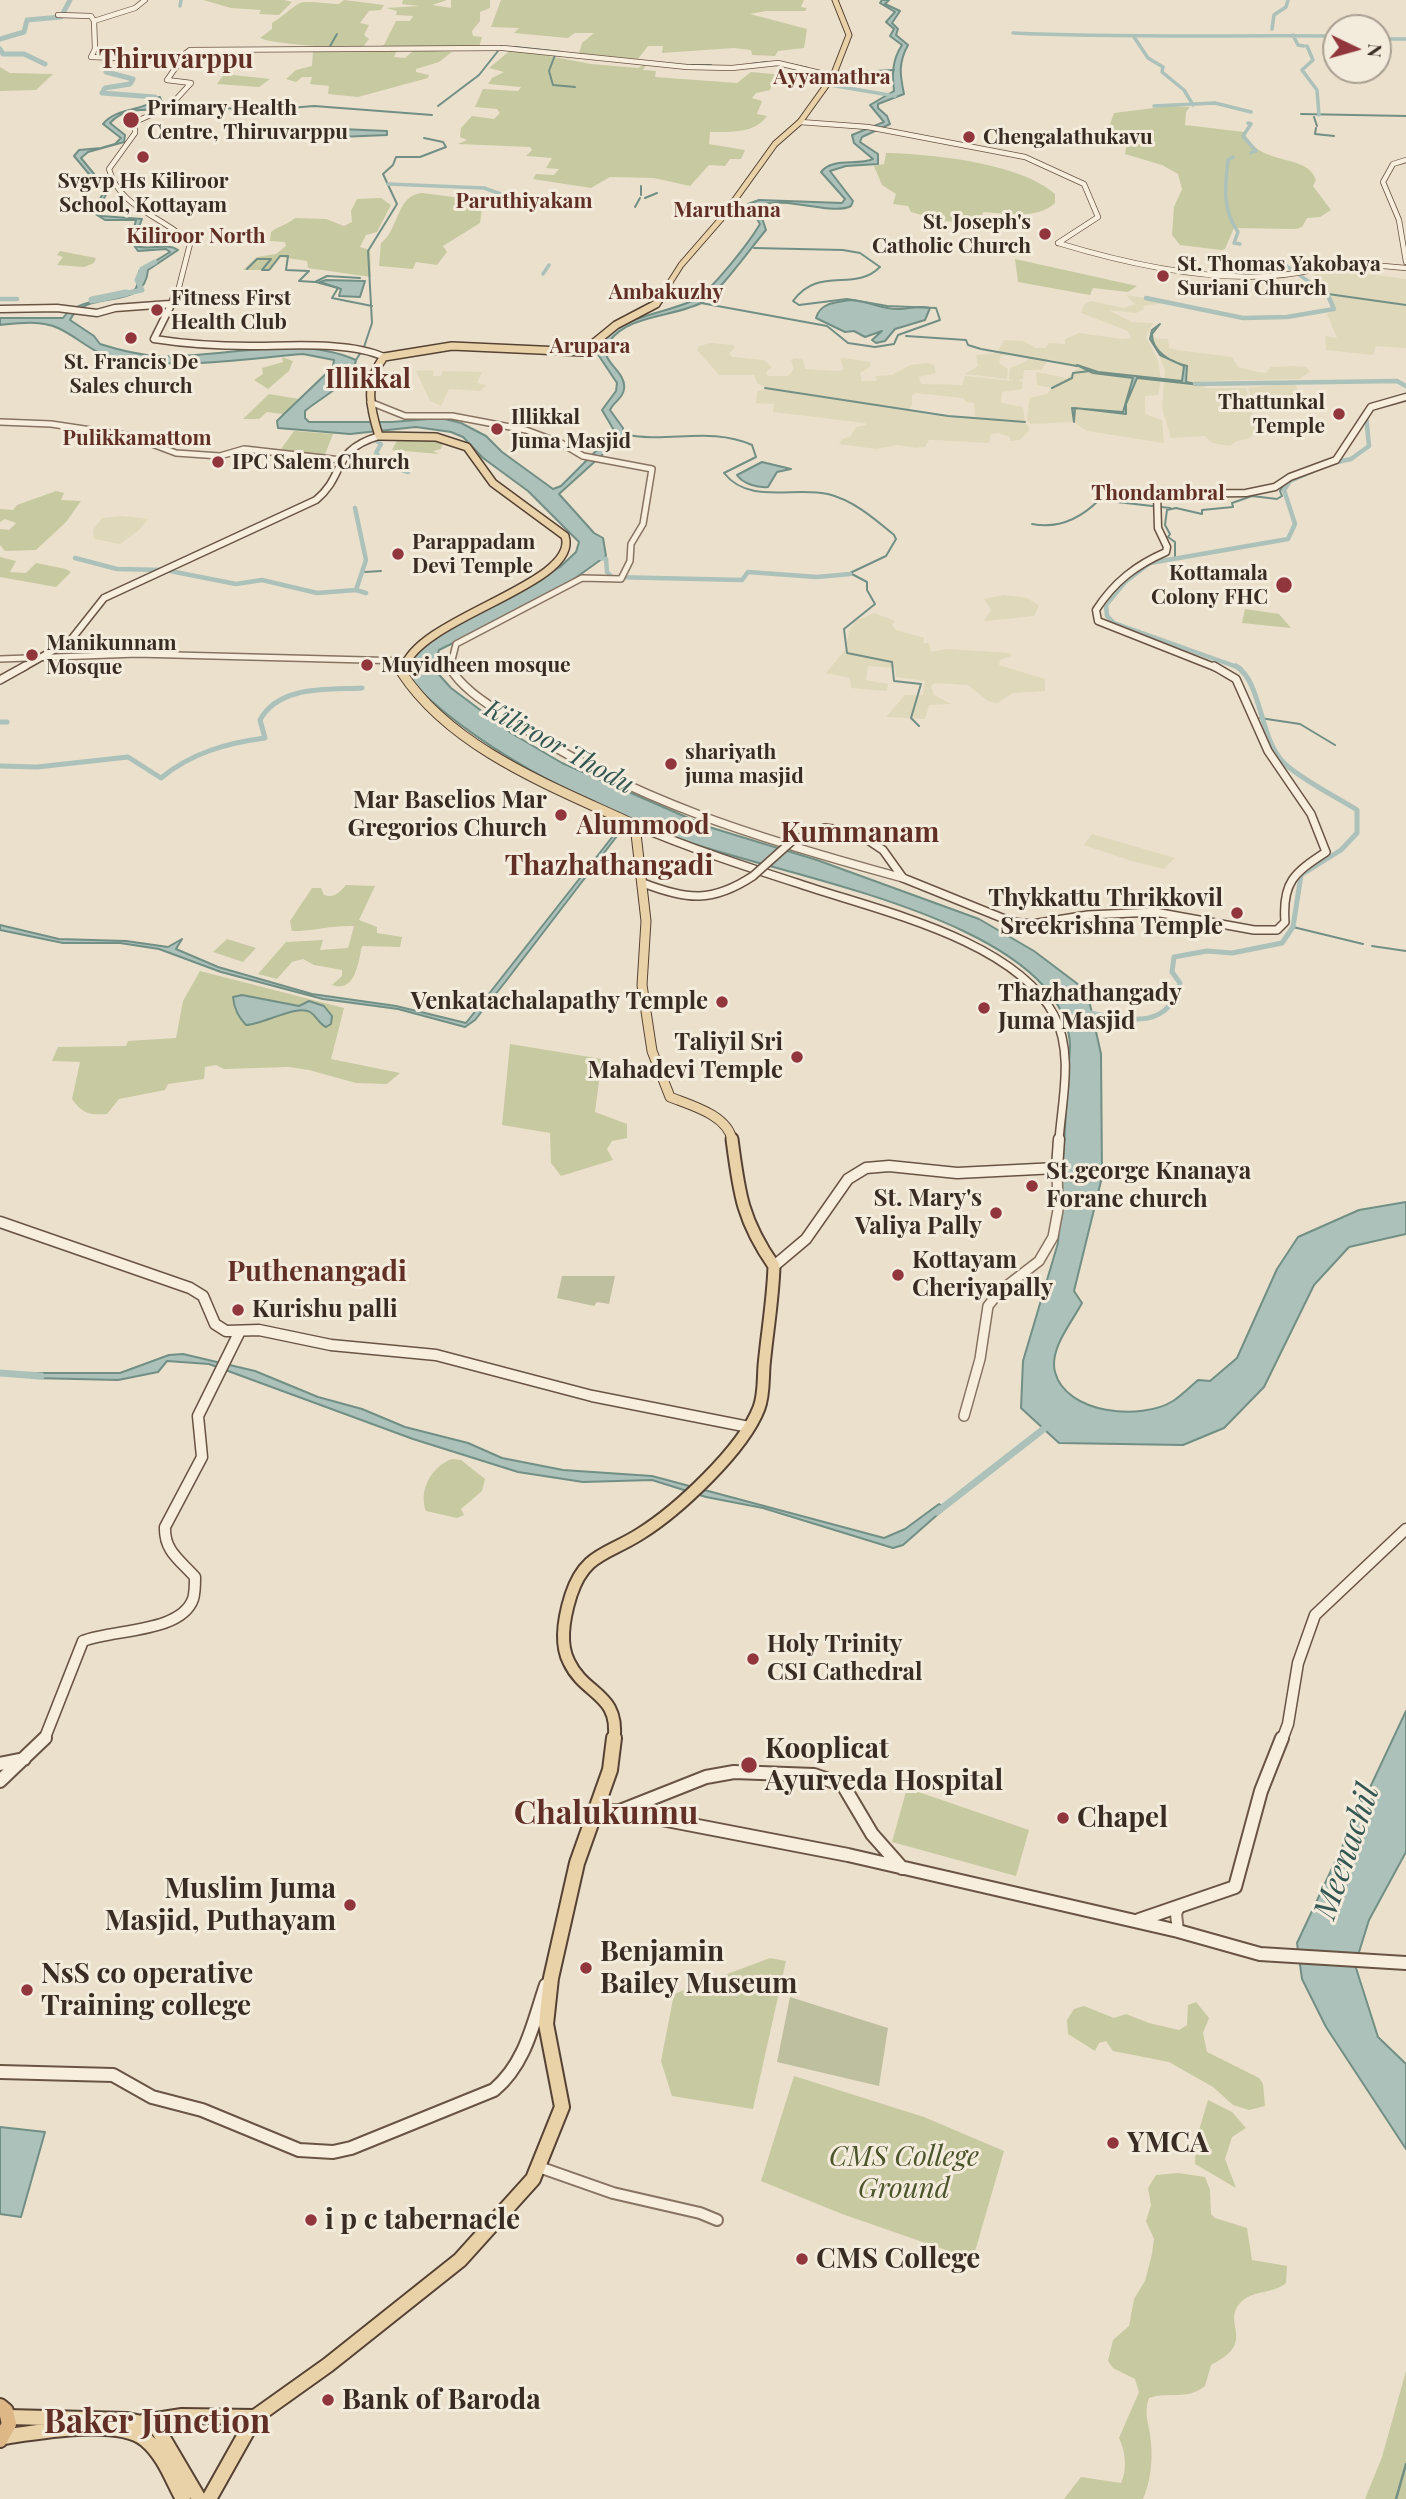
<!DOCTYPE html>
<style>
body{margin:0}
#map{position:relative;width:1406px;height:2499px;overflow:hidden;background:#ebe0cc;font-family:"Playfair Display",serif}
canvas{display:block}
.north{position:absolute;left:1322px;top:14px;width:70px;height:70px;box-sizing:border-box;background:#f3ebdb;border:2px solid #a99f91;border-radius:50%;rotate:95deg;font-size:19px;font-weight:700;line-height:28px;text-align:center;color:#392c23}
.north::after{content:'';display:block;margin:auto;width:24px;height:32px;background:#91363c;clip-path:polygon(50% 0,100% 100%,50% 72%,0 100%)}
</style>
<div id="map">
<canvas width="1406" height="2499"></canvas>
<div class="north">N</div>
</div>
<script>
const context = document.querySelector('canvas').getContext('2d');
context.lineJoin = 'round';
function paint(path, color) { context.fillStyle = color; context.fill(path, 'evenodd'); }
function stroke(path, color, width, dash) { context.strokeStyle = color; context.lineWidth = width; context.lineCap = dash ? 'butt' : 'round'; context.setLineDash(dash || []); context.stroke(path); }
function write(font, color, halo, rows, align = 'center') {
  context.font = font + ' "Playfair Display",serif'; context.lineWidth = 6; context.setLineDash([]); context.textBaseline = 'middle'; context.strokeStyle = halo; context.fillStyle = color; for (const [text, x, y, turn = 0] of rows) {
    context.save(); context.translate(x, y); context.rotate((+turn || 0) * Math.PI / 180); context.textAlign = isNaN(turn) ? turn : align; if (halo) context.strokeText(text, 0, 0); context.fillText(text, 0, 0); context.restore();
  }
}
paint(new Path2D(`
 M1327,269l79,10v69l-30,-2 -3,9 -47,-5 -1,-14 12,2 -10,-24 9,-5 -5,-15 -13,-6 2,-6 -7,-9z
 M1126,295l45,7 -28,4 1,3 -8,4 -28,-3 24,12 21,1 -7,14 12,23 3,20 -3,15 -13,1v18l17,6 2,23 -77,-12 -14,-9 -43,2 -3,-5 3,-21 17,-4 4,-6 -14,-3 -1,-13 31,6 11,-10 -29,-9 -8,11h-17l-1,9 -5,1 5,2 -1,7 -20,3 -1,11 22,4 2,15 5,7 -10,11 -10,1v-4l-12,-4 -7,1 -2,9 -56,-3h-4l-4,7 -9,1 -18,-3 -22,4 -37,-5 3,-5 8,-2 6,-10 10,-2 -1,-2 -92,-11 1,-8 -18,-1 1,-11 9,-4 -9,-5 -3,-8h-35l-22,-25 2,-4 12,-3 22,2 2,3 -6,5 3,4 32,3 8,7 -6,5 2,4h20l6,-7 -3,-9 5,-2 7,2 2,9 35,2 4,-2 -4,-10 4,-1 27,4 -1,5 -10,6 2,8h14l1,-3h-4l4,-2 15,-1 18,-10 18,-2 6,2 2,8 -17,4 2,7 41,1 3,-9 48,5 -4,-2 1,-11 17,-7 2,-5 -28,-1 -2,8 9,6 -1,10 -42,-5 13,-8 -2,-11 21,-2 7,-13 19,1 13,7h10l3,-5 16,1v-5l14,-6 43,6 9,-1 -3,-7 -47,-18 3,-8 7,-4 33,7 11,-4zM916,393l47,5 3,4 8,1 1,14 -45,-2 -21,-6 3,-4v-10z
 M1152,338l16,1 1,9 8,2 55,7 6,10 20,5 8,1 5,-6 20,-1 15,1 4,5 -11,7 -98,2 4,7h41l9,35 -1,10 -6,6 -11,2 -7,5 -18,-3 -7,-7 -34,2 -9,-30 3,-38z
 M433,370v6h8l2,-5 39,1 -5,11 10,2 -7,6 -31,-2 -8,17 -11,-5 -14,-30z
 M1295,383l8,22 -49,1 -6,-18z
 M122,516l26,3 -9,11 -19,14 -26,-5 -1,-9 9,-12z
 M1004,595l23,3 8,5 4,3 -5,10 -50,5 7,-11 -7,-11z
 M874,613l21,8 -3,4 4,5 28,8 -1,5h6l2,9 15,-3 64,4 1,3 -11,4 -1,5 46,14v12l-32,2 -16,10 -9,-2 -20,-16 -33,-2 -4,3 3,9 17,9 -22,1 -4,14 -39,-2 19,-22h18l2,-14 -29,-4 -1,-9 -27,-2 -2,14 22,4 -1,7 -36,-3 -1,-10 -24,-5 20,-24 3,-18 6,-10z
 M1092,834l83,24 -11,11 -32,-8 -48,-16z`), '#e0d8ba');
paint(new Path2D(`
 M203,0h81l8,2 -13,13 -20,-1 2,-4 -30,-2z
 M344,0l40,5 -3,5 -12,1 -9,12 9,2 -5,10 5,4 -6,8c-18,1 -89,-2 -103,-9l12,-9v-6c11,-6 18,-15 28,-20 8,-3 29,1 39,1z
 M403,0h44l-15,5 19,3v-8h39v8l-10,4v9l-8,10 1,5 9,1 -3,10h-100l5,-2 12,-24h14l3,-5 -17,-1 1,-4 -11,-3 33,-2 -17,-2z
 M501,0h303l-3,7 6,1 -2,3h-39l-16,3 57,15 -3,19 -26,3 -3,5 -23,-1 -1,-5 -17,-2 -72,5 1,-7h-15l-10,13 -59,-6 3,-10 12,-10h-19l-7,5 -54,-5 5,-5 -28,-1z
 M512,49l79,15 47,4 8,-4 -3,6 13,1 -1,6 82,6 14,-11 33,3 -10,4 -4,11 -14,3 -4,5 10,3 -5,13 10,2c-13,18 -37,16 -57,16l-1,12 36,6 -4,9h-11l-5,7 -16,-1 -19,21 -36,-8 -44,-1 -19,11 -58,-9 3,-5 18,1 5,-6 -13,-1 6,-10 -26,-2 6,-6 -2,-3 -72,-3 9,-4 -7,-3 1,-9 11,-12 22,3 6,-6 -3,-4 -22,-2 8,-18 35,2 3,-4 -33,-3 4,-6 12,-6 -15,-4z
 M313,50h84l-3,7 11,1 9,-8 38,2 -13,10 -23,7v3l13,3 -1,3 -70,19 -30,-3 1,-8 -19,-2 2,-7h-10l-6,5 -10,-3 10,-9 16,-4z
 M0,67l10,6 43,1 -17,16 -36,1z
 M224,74l46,5 -11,8 -42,-3z
 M1170,106l20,1 -4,5 -1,13 59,7c15,36 63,20 72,48l-3,6 18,24 -11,7 -13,1 -5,9 -6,2 -62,-1 -9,21 -4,1 -41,-5 -8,-10 2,-28 8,-18 -4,-15 -16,-9 -37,-11 2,-10 -33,-7 15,-10 5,-14z
 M886,153c45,1 135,10 169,41v9c-17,17 -51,10 -72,9l-3,10 -3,1 -34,-2 -32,-9 -3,-6 -15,-2 3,-10 -14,-9 -8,-19 10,-2z
 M422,193l61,8 -3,22 -37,23 4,6 -10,13 -21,-3 -3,7 -34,-3 2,-23c18,-13 15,-48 41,-50z
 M381,198l10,7 -14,27 -11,3 -6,12 10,3 1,27 -63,-9 -1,-7 -26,-4 -10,13h-28l14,-13 19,-3 10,-8 -1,-4 -15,-1 1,-9c7,-6 16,-7 24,-14l31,1 18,7 8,-4 -1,-11 6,-12z
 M60,251l36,7 -2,5 -10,4 -27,-2 6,-8 -6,-2z
 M1015,259l122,27 -9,6 -35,-4 -3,7 -72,-13z
 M282,357l11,4 -4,10 -21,18 -14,-9 9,-6 -1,-6 21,-6z
 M269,394l30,5 -16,15 -16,-2 -8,7h-16z
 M294,431l39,3 -9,23 -28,-2 -15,-6z
 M398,439l46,1 -3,9 -8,2 6,3 -47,-4z
 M56,491l8,2 -3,7 20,1 -15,21 -30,28 -31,1 -5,-6v-16l9,1 7,-7 -11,-4 -5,3v-13l13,1 4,-5z
 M0,557l16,4 -6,11 16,1 10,-10 30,6 5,3 -15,15 -56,-10z
 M1245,609l34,5 12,14 -49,-5z
 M346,885l29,1 -16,34 18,7v6l25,4 -2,10 -38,-1c-4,16 -6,47 -30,39l10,-9v-6l-28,-5 -11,-6 -11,3 -15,17 -19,-5 28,-32 37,-2 -3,10 28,-2 6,-22c-21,-1 -39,5 -62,5l-2,-10 22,-33h9l3,7c11,3 15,-2 22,-10z
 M227,939l29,9 -13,14 -30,-10z
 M200,971l144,37 -13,51 69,14 -13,11 -31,-1 -47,-13 -20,-3 -65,2 -8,-4 -11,2 -1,12 -36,5 -3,6 -46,9 -12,15c-18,1 -24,0 -35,-15l8,-37 -28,-1 6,-14 68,-1 2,-5 48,-3 7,-37z
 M510,1044l92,15 -7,53 32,12v14l-15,3 -5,8 6,11 -52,16 -10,-13 -1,-30 -48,-8z
 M452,1459l9,1 24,19 -3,12 -21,18 3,6 -7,3 -31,-7c-8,-21 6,-45 26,-52z
 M907,1788l122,42 -13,46 -124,-34z
 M770,1958l16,3 -33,148 -81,-13 -11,-35 13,-67z
 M1196,2002l13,16 -6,15 4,19 52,26 4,6 2,22 -16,4 -16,-5 -20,-18 -44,-25 -56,-11 -7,-10 -7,2 -4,8 -27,-17 -1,-14 7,-11 10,-3 30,12 12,-4 23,9 30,7 8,-5 1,-20z
 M794,2076l130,41 80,34 -30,104 -5,3 -127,-44 -81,-33z
 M1208,2100l24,12 14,16 -14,9 -7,22 11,29 -41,-24 1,-24z
 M1178,2173l27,4 5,13 1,24 4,4 32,10 5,32 35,6 -1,17c-13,11 -33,7 -45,19 -21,22 18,39 -30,63l-6,21c-18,15 -36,5 -56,12 -6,16 1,28 2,45 2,19 -1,40 -8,56h-79l17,-22 40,6c6,-13 5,-31 -2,-45l20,-46 -4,-13 -22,-11 -5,-7 5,-21 16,-14 5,-27 11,-18 7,-27 2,-15 -8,-18 5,-16 -3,-17 8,-13z
 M1406,2371v128h-41l17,-42z`), '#c7c9a0');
paint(new Path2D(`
 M562,1276h53l-6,28 -12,-2 -3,4 -37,-8z
 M790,1997l98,31 -9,58 -102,-24z`), '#bdbf9e');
const water = new Path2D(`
 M882,0h7l-4,4 15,7 -8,12 6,6 -2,6 12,10c-10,18 -8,30 -4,49l-26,10v4l9,8 3,8 -28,13 -2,5 18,12v10l-32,2 -16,5 23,30 -2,5c-19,10 -66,-11 -93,0l8,24c-13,15 -48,64 -63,72 -27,15 -75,12 -94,40 -13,19 18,28 15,47 -1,10 -10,12 -14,21l13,18v8l-64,58 35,39 9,5 3,18 -50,36 -117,58 -6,18 18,20 60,45 51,30 147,64 108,33 162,59 55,32 53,40 14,63 1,123 -28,114 8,12c-10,19 -33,46 -27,69 11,42 86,49 118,29 8,-5 17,-14 25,-21l12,1 27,-23 40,-89 21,-32 61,-27 47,-8v32l-57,13 -35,38 -50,102 -40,41 -41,17 -124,-2 -38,-35 2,-47 35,-118 12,-197c-4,-129 -301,-171 -396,-209 -98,-40 -197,-86 -270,-162l-1,-11 23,-22 134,-75 16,-15 3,-10 -51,-51 -45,-33 -20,-21 -12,-5 -35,-5 -66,7 -72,-6 -1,-7 7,-7 49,-47 1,-7 -31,-6c-61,5 -128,16 -188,4 -22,-4 -37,-21 -57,-30 -18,-8 -39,-5 -58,-3v-7h63c15,-23 65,-16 73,-30 2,-4 3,-13 3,-17l31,-19 -4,-3 -28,2 -7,-10 5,-21h-31l-13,-8 12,-20 -30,-36 5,-6 22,-2 14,-4 6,-6 -18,-14c13,-16 36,-12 53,-24l-3,-2 7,-1 3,8 16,4c-20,4 -50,-7 -69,14l15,12 -1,7 -36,10 -7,6 27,33 -11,20 4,5 41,3 -7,18 1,9c14,5 31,-4 42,4l-30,20c-3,43 -62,17 -78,50l24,16 6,8c19,6 38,11 58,12 64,3 138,-23 198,4 -3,23 -35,37 -51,51v7l4,4h83l49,-4 20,5 25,13 16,16 51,37 8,-3 54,-54 -13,-22 14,-19 1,-8 -22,-33c22,-35 65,-34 99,-50 17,-8 56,-59 66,-76l-12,-20 11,-4 83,3 3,-4 -24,-27c11,-15 37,-6 52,-13l-19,-16 -2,-8 32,-13 -14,-17 24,-14c-2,-16 -2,-31 8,-46l-12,-9 4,-7 -8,-7 9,-10 -15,-9z
 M273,126l114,5v4l-72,3 5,-5 -5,-1 -3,6 -17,-1 4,-5 -3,-1 -2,6h-22z
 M326,280l39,1 -5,16 -21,-1 2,-7 -21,-7z
 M850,300c17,0 32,10 50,9 9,0 17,-4 30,-1l-5,12 -30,9 -10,12 -9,2 -4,-3 10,-9 -17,6 -11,-6 -9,1 -29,-14c4,-15 20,-16 34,-18z
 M1160,324l-8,10c0,18 19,28 35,32l-1,16 15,3 -64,-7 -11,26v10l-51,-6 -1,14 -2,-14 51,4 10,-34 -40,-5 -16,-8 21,7 84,9 2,-15 -24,-11 -10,-16 2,-9z
 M762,462l29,7 -14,3 -9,15c-10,1 -25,-3 -31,-12z
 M624,822l3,1 -121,158 -31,39 -10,7 -67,-18 -75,-10 -102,-27 -62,-23 -39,-6h-57l-63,-13v-5l59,14 67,2 42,6 14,-8 -6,10 42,18 94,27 84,12 70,17z
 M242,995l57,11 10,-5 15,5 8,10 -1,8 -5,3c-8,-4 -9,-11 -16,-15 -13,-8 -48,13 -64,13 -8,-8 -12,-17 -13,-28z
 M183,1354l72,17 63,26 44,12 43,18 63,16 34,15 61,12 89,6 232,62 21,-9 34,-25 6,4 -42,37 -10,3 -130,-40 -57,-11 -54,-17 -69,2 -65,-10 -105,-33 -204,-75 -42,-3 -9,11 -40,8 -86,-2 1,-5h87l49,-18z
 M1406,1711v141l-37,68 -14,45 23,72 28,27v85l-80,-122 -24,-48 -5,-36z
 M0,2127l45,5 -24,85 -21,-3z`);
paint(water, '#abc1b9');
stroke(water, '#728f86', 2);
stroke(new Path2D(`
 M515,47l47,5
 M329,48l8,-14
 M555,55l-6,16 4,14 22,2
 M751,64l16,-2
 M790,64l18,4
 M692,65h19
 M837,73l57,-3
 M438,106l41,-31 19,-24
 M177,110l41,-3 34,4 62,-5 118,9
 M1301,114l105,2
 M1314,117l3,9
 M1316,128l-1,6 19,2
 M641,186v9
 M645,198l12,-5
 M635,207l5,-9
 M247,269l10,-10h14l-9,11h7l11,-14h8l-2,14 23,1 -10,10 16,1 12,-6 33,2
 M316,282l22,6 -6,10 40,8
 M1328,294l78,11
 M701,303l126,23 21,17 27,4 19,-3 4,-9 42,-15 -4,-12 -49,-2 -40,-7 -48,6 -6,-4c26,-36 61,-8 87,-34l-20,-14 -17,-3 -89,-2
 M906,336l60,4 2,5 13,4 96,17
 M364,347l8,-24 -4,-72 29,-47 -14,-30 10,-9 3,-8h24l26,-10 -3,-5 -19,-4
 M356,360l5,-8
 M765,388l183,28 77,6
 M1052,388l20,-10 1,-5 17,-2
 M623,434c44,10 86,-8 129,11l4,12 -32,16c25,32 70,13 104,21 25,6 47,25 66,41l2,4 -10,17 -36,17 17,9v8l8,14 -31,25 3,24 45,9 2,19 27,3 -10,34 8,8
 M1032,524c26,5 49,-6 67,-24l71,8
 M1175,557v-15l-7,-5 2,-3 -5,-9 2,-15 9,-2 26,6v-4l31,-3 -1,-4 20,-7 25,3 5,-3 -2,-5 4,-7
 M365,572l16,-1
 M1260,718l40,6 35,21
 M1293,927l70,17
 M1372,946l34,5`), '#728f86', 2);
stroke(new Path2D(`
 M1396,2499l10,-35`), '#728f86', 2.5);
stroke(new Path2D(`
 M180,6l1,-6
 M1272,29l2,-14 12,-8 2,-7
 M1013,33c108,5 215,2 323,3
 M1293,35l5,10 6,1
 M1134,37l14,21 15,9 -1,5 22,18 9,15
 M1378,39h28
 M1307,46l6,14 -11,10 15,20 2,25
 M784,75l42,9
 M830,85l65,11
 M1154,106l61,-3 36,9
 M1248,123l3,1 -8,12 13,15 -5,2
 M1233,157l-5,3c-3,26 -6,49 10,72l-4,11 6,1
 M388,184l96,4 42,15 66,5
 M1278,260l50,35
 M543,274l6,-9`), '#abc1b9', 3.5);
stroke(new Path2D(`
 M1146,298l97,20 44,-1 47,-8 -7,-16
 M0,299h17
 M1195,384l202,-3 9,5
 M375,440l6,4 -5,9 9,11 23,8
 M1333,463l18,-4 18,-13 -3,-31
 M355,508l11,52 -10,30
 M596,557l10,2 1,13 5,5 130,3 6,-8 69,5 33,-3
 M75,558l42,11 46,1
 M170,571l66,13 26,-4 55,13 39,-3 10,3
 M1240,668l-126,-45 -7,-7 -1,-11 19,-23 25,-19 138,-24 7,-15 -11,-34 6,-9 23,-10`), '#abc1b9', 4.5);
stroke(new Path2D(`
 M0,722h7
 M0,766l37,1 91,-10 33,21c30,-25 66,-35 104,-40l-5,-18c19,-35 68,-30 102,-32
 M1085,1012c39,7 83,21 95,-29l-8,-11 2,-15 33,-6 25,2 50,-10 11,-16 8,-52 40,-25 16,-17v-23c-19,-12 -60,-33 -74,-48 -24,-25 -21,-80 -47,-96`), '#abc1b9', 5);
stroke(new Path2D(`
 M0,1373l41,3
 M937,1512l113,-88`), '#abc1b9', 7);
stroke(new Path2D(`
 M0,39l24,-7 3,-12 34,-3 9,-17
 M0,49l3,5h21l21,10
 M106,72l27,7 -3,5 -25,4 -3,5 53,4 4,6 -4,2
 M118,295l24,-5 -5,-10 5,-11 13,-7`), '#abc1b9', 5);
stroke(new Path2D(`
 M92,300l34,-7`), '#abc1b9', 7);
const tertiaryFar3 = new Path2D(`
 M370,402l35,14h47l74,14 35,13 22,13 69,13 -9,55 -12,20 -1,17 -9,18 -39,-1 -126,66 -6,24
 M0,422l51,2 80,12 45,17 44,3 24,-7 97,11
 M0,659l137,-5 267,7`);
const tertiaryFar2 = new Path2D(`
 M449,666c13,24 42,40 64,55 118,80 254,120 390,157`);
const tertiaryFar1 = new Path2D(`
 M964,1416l16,-57 8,-53 12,-15 39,-30 14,-24 5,-27 -1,-42`);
const tertiary = new Path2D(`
 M1178,1931l-2,-17 3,-7
 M539,2167l74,26 87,20 17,7`);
const secondaryFar4 = new Path2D(`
 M58,15l33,1 3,5
 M94,21l1,28 -4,8 90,3 -14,20 24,3 -21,23 -35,16v11l-26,36c11,41 55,46 81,75l-13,51
 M94,21l41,-13 10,-8
 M503,48l184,19 45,1 46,-5 55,13
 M177,60l13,-10 310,-2
 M800,122l68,5 157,30 59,27 14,33 -40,26
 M1406,160l-13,4 -10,18 16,38 7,42
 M1058,243c76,23 180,46 258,26l1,-7 10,-1 79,7`);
const secondaryFar3 = new Path2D(`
 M177,293l-23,46c32,5 64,7 96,7 39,0 99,-5 134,11
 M0,309l57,-1 40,5 18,-5 55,-4
 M22,668l48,-27 34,-43 212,-98c31,-26 14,-49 63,-64
 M1217,668l-119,-47 -2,-11c18,-28 40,-45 70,-58l1,-5 -9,-19 -1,-34 89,-1 29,-6 15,-10 46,-17 35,-53 35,-10`);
const secondaryFar2 = new Path2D(`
 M0,680l25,-14
 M635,825c54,23 109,41 165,59 76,26 214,55 254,131 20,38 8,85 5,125
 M792,841l33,-13 31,4 27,18 20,28 109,44 20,2 56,-9 67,-3 99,18h23l8,-8c-3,-40 9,-49 41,-70l-15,-38 -43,-63 -32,-72 -22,-13
 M643,883c44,17 69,20 110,-7`);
const secondaryFar1 = new Path2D(`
 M0,1222l190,66 13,8 12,28 11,7 33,-1 72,15 105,10 156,41 157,31
 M774,1266l32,-27 42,-60 18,-11 23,-2 68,7 100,-5 2,-29
 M44,1740l39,-99c30,-12 98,-8 110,-42 2,-6 2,-15 2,-22 -15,-17 -31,-26 -30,-50l37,-70 -4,-41 42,-85
 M1282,1740l6,-16 10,-61 17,-48 91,-86`);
const secondary = new Path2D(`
 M0,1764l24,-5
 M0,1781l45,-43
 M620,1811l228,44 330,76 82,23 146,9
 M597,1812l23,-1 86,-34 28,-5 80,3 29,10 29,49 30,34
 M1139,1920l96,-33 26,-96 21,-53
 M0,2072l113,3 39,22 50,13 97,40 34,2 18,-4 143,-58c32,-27 39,-67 52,-105`);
const primaryFar4 = new Path2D(`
 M662,295l19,-30 40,-46 54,-75 25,-22 33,-46 16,-41 -14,-35`);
const primaryFar3 = new Path2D(`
 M404,668c15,-51 177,-84 161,-132l-72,-53 -26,-36 -31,-10 -57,-1c-9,-28 -15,-54 5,-79l68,-11 131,6 33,-27 40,-21 7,-11`);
const primaryFar2 = new Path2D(`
 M404,666l-2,7c51,77 152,114 233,152l11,96 -4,64 10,66 18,46c20,8 58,18 62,43`);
const primaryFar1 = new Path2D(`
 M614,1740c6,-47 -29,-44 -45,-78 -10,-19 -4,-48 2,-67 14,-42 36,-40 69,-61 37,-23 103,-84 119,-126 5,-13 4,-28 5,-42 3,-33 9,-66 10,-100 -32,-46 -35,-73 -42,-127`);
const primary = new Path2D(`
 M8,2417l119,3 29,6 43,73
 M143,2422l39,-6 73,1 73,-52 132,-105 73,-81 29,-72 -16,-83 5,-46 26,-115 33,-93 4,-32
 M3,2437c34,-5 115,-20 143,3 18,15 26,39 37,59
 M209,2499l46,-82`);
const trunk = new Path2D(`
 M0,2406l6,5 3,13 -9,16`);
stroke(tertiaryFar3, '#877361', 8);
stroke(tertiaryFar2, '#877361', 10);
stroke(tertiaryFar1, '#877361', 12);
stroke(tertiary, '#877361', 14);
stroke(secondaryFar4, '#695444', 6);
stroke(secondaryFar3, '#695444', 9);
stroke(secondaryFar2, '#695444', 10);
stroke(secondaryFar1, '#695444', 13);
stroke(secondary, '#695444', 16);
stroke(primaryFar4, '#564234', 7);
stroke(primaryFar3, '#564234', 10);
stroke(primaryFar2, '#564234', 11);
stroke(primaryFar1, '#564234', 15);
stroke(primary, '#564234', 18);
stroke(trunk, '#564234', 18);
stroke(tertiaryFar3, '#f7eede', 5);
stroke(tertiaryFar2, '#f7eede', 7);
stroke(tertiaryFar1, '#f7eede', 9);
stroke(tertiary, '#f7eede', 10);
stroke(secondaryFar4, '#f7eede', 4.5);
stroke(secondaryFar3, '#f7eede', 6);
stroke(secondaryFar2, '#f7eede', 7);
stroke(secondaryFar1, '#f7eede', 10);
stroke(secondary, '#f7eede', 12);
stroke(primaryFar4, '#ead2a8', 5);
stroke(primaryFar3, '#ead2a8', 7);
stroke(primaryFar2, '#ead2a8', 9);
stroke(primaryFar1, '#ead2a8', 11);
stroke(primary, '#ead2a8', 14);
stroke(trunk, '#deb787', 14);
const secondaryBridge = new Path2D(`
 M753,876l39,-35`);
stroke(secondaryBridge, '#695444', 10, []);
stroke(secondaryBridge, '#f7eede', 7);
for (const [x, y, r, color] of [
 [131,120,9,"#91363c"],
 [969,137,7,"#91363c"],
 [143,157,7,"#91363c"],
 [1045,234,7,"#91363c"],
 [1163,276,7,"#91363c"],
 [157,310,7,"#91363c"],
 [131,338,7,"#91363c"],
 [1339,414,7,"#91363c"],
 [497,429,7,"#91363c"],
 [218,462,7,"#91363c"],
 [398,554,7,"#91363c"],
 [1284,585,9,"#91363c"],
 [32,655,7,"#91363c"],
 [367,665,7,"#91363c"],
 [671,764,7,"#91363c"],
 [561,815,7,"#91363c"],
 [1237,913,7,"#91363c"],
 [722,1002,7,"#91363c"],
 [984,1008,7,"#91363c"],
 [797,1057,7,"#91363c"],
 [1032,1186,7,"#91363c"],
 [996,1213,7,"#91363c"],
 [898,1275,7,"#91363c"],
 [238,1310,7,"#91363c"],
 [753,1659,7,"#91363c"],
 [749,1765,9,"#91363c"],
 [1063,1818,7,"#91363c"],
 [350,1905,7,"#91363c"],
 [586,1968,7,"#91363c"],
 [27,1990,7,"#91363c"],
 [1113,2143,7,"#91363c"],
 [311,2220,7,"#91363c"],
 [802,2259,7,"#91363c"],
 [328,2400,7,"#91363c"]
]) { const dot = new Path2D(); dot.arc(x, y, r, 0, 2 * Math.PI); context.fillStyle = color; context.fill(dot); stroke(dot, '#f3ebdb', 2.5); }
write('bold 21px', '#622f26', '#f3ebdb', [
 ["Ayyamathra",832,77],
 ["Paruthiyakam",524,201],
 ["Maruthana",727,210],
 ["Kiliroor North",196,236],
 ["Ambakuzhy",666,292],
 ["Arupara",590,346],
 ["Pulikkamattom",137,438],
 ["Thondambral",1158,493]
]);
write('bold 21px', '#392c23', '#f3ebdb', [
 ["Primary Health",147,108],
 ["Centre, Thiruvarppu",147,132],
 ["Chengalathukavu",983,137],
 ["Svgvp Hs Kiliroor",143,181,"center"],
 ["School, Kottayam",143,205,"center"],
 ["St. Joseph's",1031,222,"right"],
 ["Catholic Church",1031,246,"right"],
 ["St. Thomas Yakobaya",1177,264],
 ["Suriani Church",1177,288],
 ["Fitness First",171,298],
 ["Health Club",171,322],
 ["St. Francis De",131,362,"center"],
 ["Sales church",131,386,"center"],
 ["Thattunkal",1325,402,"right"],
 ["Temple",1325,426,"right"],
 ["Illikkal",511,417],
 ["Juma Masjid",511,441],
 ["IPC Salem Church",232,462],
 ["Parappadam",412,542],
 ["Devi Temple",412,566],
 ["Kottamala",1268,573,"right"],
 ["Colony FHC",1268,597,"right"],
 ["Manikunnam",46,643],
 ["Mosque",46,667],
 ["Muyidheen mosque",381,665],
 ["shariyath",685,752],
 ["juma masjid",685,776]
], 'left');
write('bold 24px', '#392c23', '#f3ebdb', [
 ["Mar Baselios Mar",547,801],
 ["Gregorios Church",547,829],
 ["Thykkattu Thrikkovil",1223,899],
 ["Sreekrishna Temple",1223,927],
 ["Thazhathangady",998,994,"left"],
 ["Juma Masjid",998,1022,"left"],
 ["Venkatachalapathy Temple",708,1002],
 ["Taliyil Sri",783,1043],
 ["Mahadevi Temple",783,1071],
 ["St.george Knanaya",1046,1172,"left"],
 ["Forane church",1046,1200,"left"],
 ["St. Mary's",982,1199],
 ["Valiya Pally",982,1227],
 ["Kottayam",912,1261,"left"],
 ["Cheriyapally",912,1289,"left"],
 ["Kurishu palli",252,1310,"left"],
 ["Holy Trinity",767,1645,"left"],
 ["CSI Cathedral",767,1673,"left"]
], 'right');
write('bold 26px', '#622f26', '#f3ebdb', [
 ["Thiruvarppu",176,60],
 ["Illikkal",368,380]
]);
write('italic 26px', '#345753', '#f3ebdb', [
 ["Kiliroor Thodu",559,747,29]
]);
write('bold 26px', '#622f26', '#f3ebdb', [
 ["Alummood",643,826]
]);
write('bold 28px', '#622f26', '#f3ebdb', [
 ["Kummanam",860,833],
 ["Thazhathangadi",609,866],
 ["Puthenangadi",317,1272]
]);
write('bold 28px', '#392c23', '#f3ebdb', [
 ["Kooplicat",765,1749],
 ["Ayurveda Hospital",765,1781],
 ["Chapel",1077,1818],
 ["Muslim Juma",336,1889,"right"],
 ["Masjid, Puthayam",336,1921,"right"],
 ["Benjamin",600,1952],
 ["Bailey Museum",600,1984],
 ["NsS co operative",41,1974],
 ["Training college",41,2006],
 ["YMCA",1127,2143],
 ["i p c tabernacle",325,2220],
 ["CMS College",816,2259],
 ["Bank of Baroda",342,2400]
], 'left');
write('italic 28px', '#4c542b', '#f3ebdb', [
 ["CMS College",904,2157],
 ["Ground",904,2189]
]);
write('bold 32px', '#622f26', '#f3ebdb', [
 ["Chalukunnu",606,1814]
]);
write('italic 32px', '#345753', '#f3ebdb', [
 ["Meenachil",1347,1852,-71]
]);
write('bold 33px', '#622f26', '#f3ebdb', [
 ["Baker Junction",157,2423]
]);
</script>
